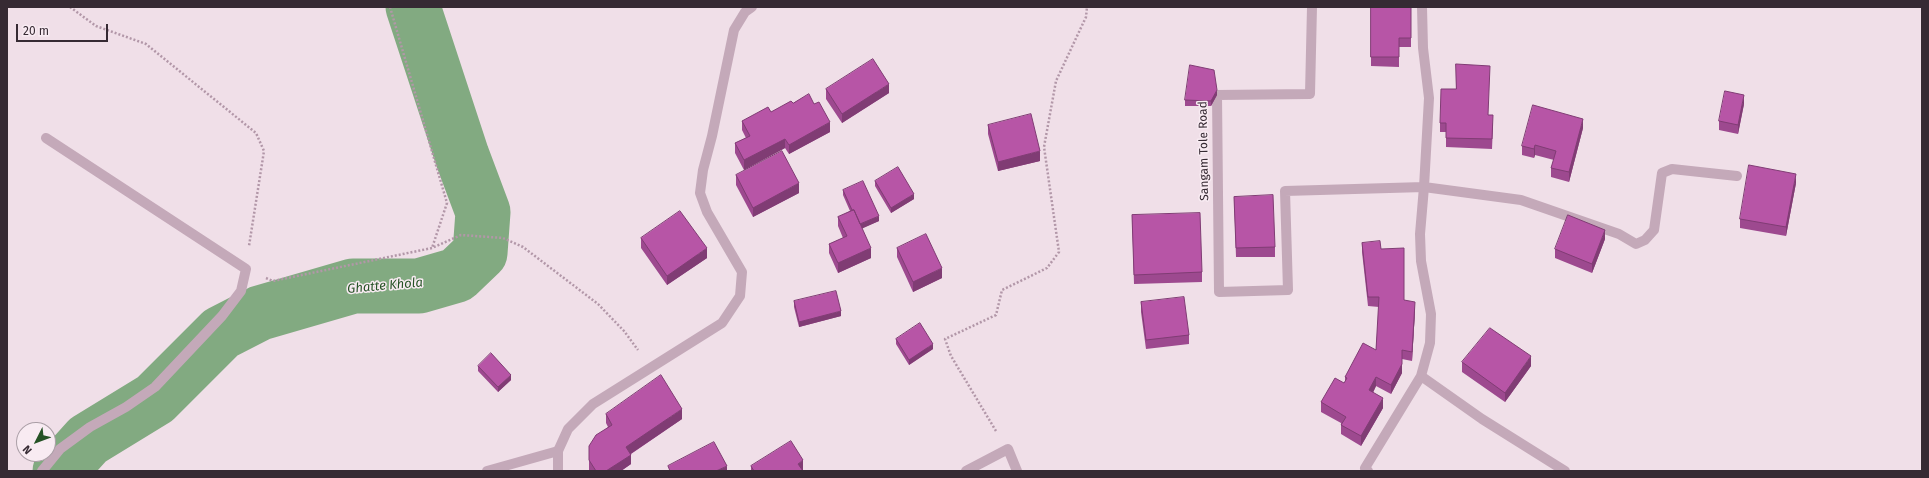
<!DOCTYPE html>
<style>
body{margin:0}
#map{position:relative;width:1929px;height:478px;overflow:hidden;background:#f0dfe8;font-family:"Fira Sans",sans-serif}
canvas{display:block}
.frame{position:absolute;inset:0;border:8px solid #362a33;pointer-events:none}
.north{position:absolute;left:16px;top:422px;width:40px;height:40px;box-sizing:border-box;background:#f8ebf2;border:1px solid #aa9ea6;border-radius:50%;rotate:228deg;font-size:11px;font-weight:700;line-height:16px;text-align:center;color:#362a33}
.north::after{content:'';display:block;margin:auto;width:14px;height:18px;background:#255225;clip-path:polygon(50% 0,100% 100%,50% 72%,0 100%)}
.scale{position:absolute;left:16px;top:24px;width:92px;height:18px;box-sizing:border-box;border:2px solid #362a33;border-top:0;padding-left:5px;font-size:12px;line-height:14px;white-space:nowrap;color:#362a33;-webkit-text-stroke:3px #f8ebf2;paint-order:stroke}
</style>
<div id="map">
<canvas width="1929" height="478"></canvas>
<div class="frame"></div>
<div class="north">N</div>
<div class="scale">20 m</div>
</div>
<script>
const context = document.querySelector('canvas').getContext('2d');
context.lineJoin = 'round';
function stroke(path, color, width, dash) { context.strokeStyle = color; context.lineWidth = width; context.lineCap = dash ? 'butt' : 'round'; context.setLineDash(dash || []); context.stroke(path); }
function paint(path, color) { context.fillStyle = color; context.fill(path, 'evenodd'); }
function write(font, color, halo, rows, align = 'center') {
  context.font = font + ' "Fira Sans",sans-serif'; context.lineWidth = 3; context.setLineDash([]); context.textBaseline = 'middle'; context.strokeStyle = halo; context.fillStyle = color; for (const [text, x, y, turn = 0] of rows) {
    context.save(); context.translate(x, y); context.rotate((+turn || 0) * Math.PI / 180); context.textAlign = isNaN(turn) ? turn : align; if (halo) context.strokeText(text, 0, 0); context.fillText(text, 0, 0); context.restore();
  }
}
stroke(new Path2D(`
 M60,471l28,-31 67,-41 66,-66 39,-20 93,-27h66l38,-11 23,-22 3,-41 -21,-56 -49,-149`), '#82aa81', 55);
stroke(new Path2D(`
 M70,7l26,19 50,18 110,89 8,18 -15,95
 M390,7l57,196 -15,45
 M266,278l7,3 159,-33 29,-13 42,3 20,9 75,57 26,27 14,19
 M996,431l-45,-75 -6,-17 51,-24 6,-25 45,-22 12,-16 -15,-105 12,-66 30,-64 1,-10`), '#b297a8', 2.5, [2, 2]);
stroke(new Path2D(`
 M487,471l71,-20`), '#c4a9b9', 10);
stroke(new Path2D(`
 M1312,7l-2,87 -93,1 2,197 69,-2 -3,-99 139,-4 97,13 98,34 17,10 9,-4 9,-10 8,-57 10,-4 65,7
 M1421,376l61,43 83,52
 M42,471l18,-22 30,-22 36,-20 29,-20 67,-71 19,-25 5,-22 -200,-131
 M558,471v-20l10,-22 25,-25 129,-81 18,-27 2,-24 -35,-60 -7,-19 3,-23 9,-34 22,-106 11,-18 7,-5
 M966,471l42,-22 9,22
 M1368,471l-3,-3 56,-92 9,-33 1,-29 -10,-53 -1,-27 4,-47 5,-89 -6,-50 -1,-41`), '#c4a9b9', 10);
paint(new Path2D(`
 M1371,7h40v40h-12v20l-28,-1z
 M826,89l63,4 -47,30 -16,-24z
 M1217,95l-6,11h-26v-6z
 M793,103l37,29 -41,22 -4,-6 -41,22 -9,-17v-10l11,-5 -4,-8v-9l29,-9z
 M1744,104l-6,30 -19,-4v-9z
 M1489,115l4,10 -1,24 -46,-2v-15h-6v-9z
 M988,125l52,36 -42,10 -10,-37z
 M1583,128l-14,54 -18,-5v-9l3,-8 -19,-5 -1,3 -12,-3v-9z
 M736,175l63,18 -46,24 -17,-32z
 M875,181l39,18 -23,14 -16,-27z
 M1796,183l-10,53 -46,-8v-9z
 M843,190l36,31 -17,7 9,30 -33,15 -9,-20v-9l14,-6 -5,-12v-9l12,-6 -7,-16z
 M1234,197l41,50v10h-39z
 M1132,215l70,57v10l-68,2z
 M641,238l66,20 -40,27 -26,-37z
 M1605,239l-13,34 -37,-15v-9z
 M1362,243l19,6 23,51 11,11 -3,50 -10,-2v14l-11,21 -15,-8 -3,7 10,15 -22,38 -20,-12v-11l-20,-11v-10l23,-19 1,-1v-5l31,-27 3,-43 -11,-1 -6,-54z
 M897,248l45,30 -29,14 -16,-35z
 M794,301l47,15 -42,11 -5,-20z
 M1141,302l48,33v9l-43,5 -5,-37z
 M896,339l37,10 -24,16 -13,-21z
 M1462,362l69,4 -26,36 -43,-30z
 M478,366l33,14 -13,12 -20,-21z
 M606,414l76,5 -51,35v10l-10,7h-31l-1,-1v-24l19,-19 -2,-4z
 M751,466l52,4h-1l1,1h-52z`), '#9d498f');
paint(new Path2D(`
 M889,84v9l-47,30v-9z
 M1217,90v5l-6,11v-5z
 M1744,95v9l-6,30v-9z
 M1583,119v9l-14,54v-10z
 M830,122v10l-41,22v-9z
 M785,139v9l-41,22v-10z
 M1535,145v10l-1,3v-9z
 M1040,151v10l-42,10v-9z
 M1796,174v9l-10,53v-9z
 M799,183v10l-46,24v-9z
 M914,194v5l-23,14v-5z
 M879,216v5l-20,9v-5z
 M1605,230v9l-13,34v-9z
 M707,248v10l-40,27v-9z
 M871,248v10l-33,15v-10z
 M942,268v10l-29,14v-10z
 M1415,302v9l-3,50v-9z
 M841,311v5l-42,11v-5z
 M933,344v5l-24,16v-5z
 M1531,356v10l-26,36v-9z
 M1402,364v9l-11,21v-9z
 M511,375v5l-13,12v-5z
 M1376,377v9l-7,14v-10z
 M1383,398v10l-22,38v-10z
 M682,409v10l-56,38v-10z
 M631,455v9l-10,7h-15z
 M803,460v10l-2,1 -3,-7z
 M727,466v5h-11z`), '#803c74');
const building = new Path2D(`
 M1371,7h40v31h-12v19h-28z
 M873,59l16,25 -47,30 -16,-25z
 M1456,64l34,2 -2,49h5l-1,24 -46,-1v-15h-6l1,-34h15z
 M1190,65l24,5 3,20 -6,11 -26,-1z
 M1725,91l19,4 -6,30 -19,-4z
 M809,94l5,10 5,-2 11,20 -41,23 -4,-6 -41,21 -9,-17 15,-7 -8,-15 26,-14 3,5 20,-11 2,2z
 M1533,105l50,14 -14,53 -18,-4 5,-17 -21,-6 -1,4 -12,-3z
 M1031,114l9,37 -42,11 -10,-37z
 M782,151l17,32 -46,25 -17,-33z
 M1749,165l47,9 -10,53 -46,-8z
 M898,167l16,27 -23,14 -16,-27z
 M863,181l16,35 -19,8 -6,-14h-2l-9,-20z
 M1273,195l2,52 -39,1 -2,-51z
 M854,210l17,38 -33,15 -9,-19 18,-8 -9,-19z
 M680,211l27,37 -40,28 -26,-38z
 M1200,213l2,59 -68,3 -2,-60z
 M1568,215l37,15 -13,34 -37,-15z
 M926,234l16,34 -29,14 -16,-34z
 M1380,241l1,8 23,-1v52l11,2 -3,50 -10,-2v14l-11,21 -15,-8 -7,13 14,8 -22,38 -20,-11 5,-8 -25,-15 14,-24 9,5 3,-5 -2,-1 18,-34 13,7 3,-53h-11l-6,-54z
 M836,291l5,20 -42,11 -5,-21z
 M1184,297l5,38 -43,5 -5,-38z
 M920,323l13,21 -24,16 -13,-21z
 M1490,328l41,28 -26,37 -43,-31z
 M491,353l20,22 -13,12 -20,-21z
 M661,375l21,34 -56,38 5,8 -25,16h-10l-7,-11v-14l7,-11 16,-10 -6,-11z
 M791,441l12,19 -5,4 5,7h-49l-3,-5z
 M714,442l13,24 -11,5h-46l-2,-5z`);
paint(building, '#b755a6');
stroke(building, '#803c74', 1);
write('12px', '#362a33', '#f8ebf2', [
 ["Sangam Tole Road",1204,151,-91]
]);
write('italic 13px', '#255225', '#f8ebf2', [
 ["Ghatte Khola",385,286,-5]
]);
</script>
